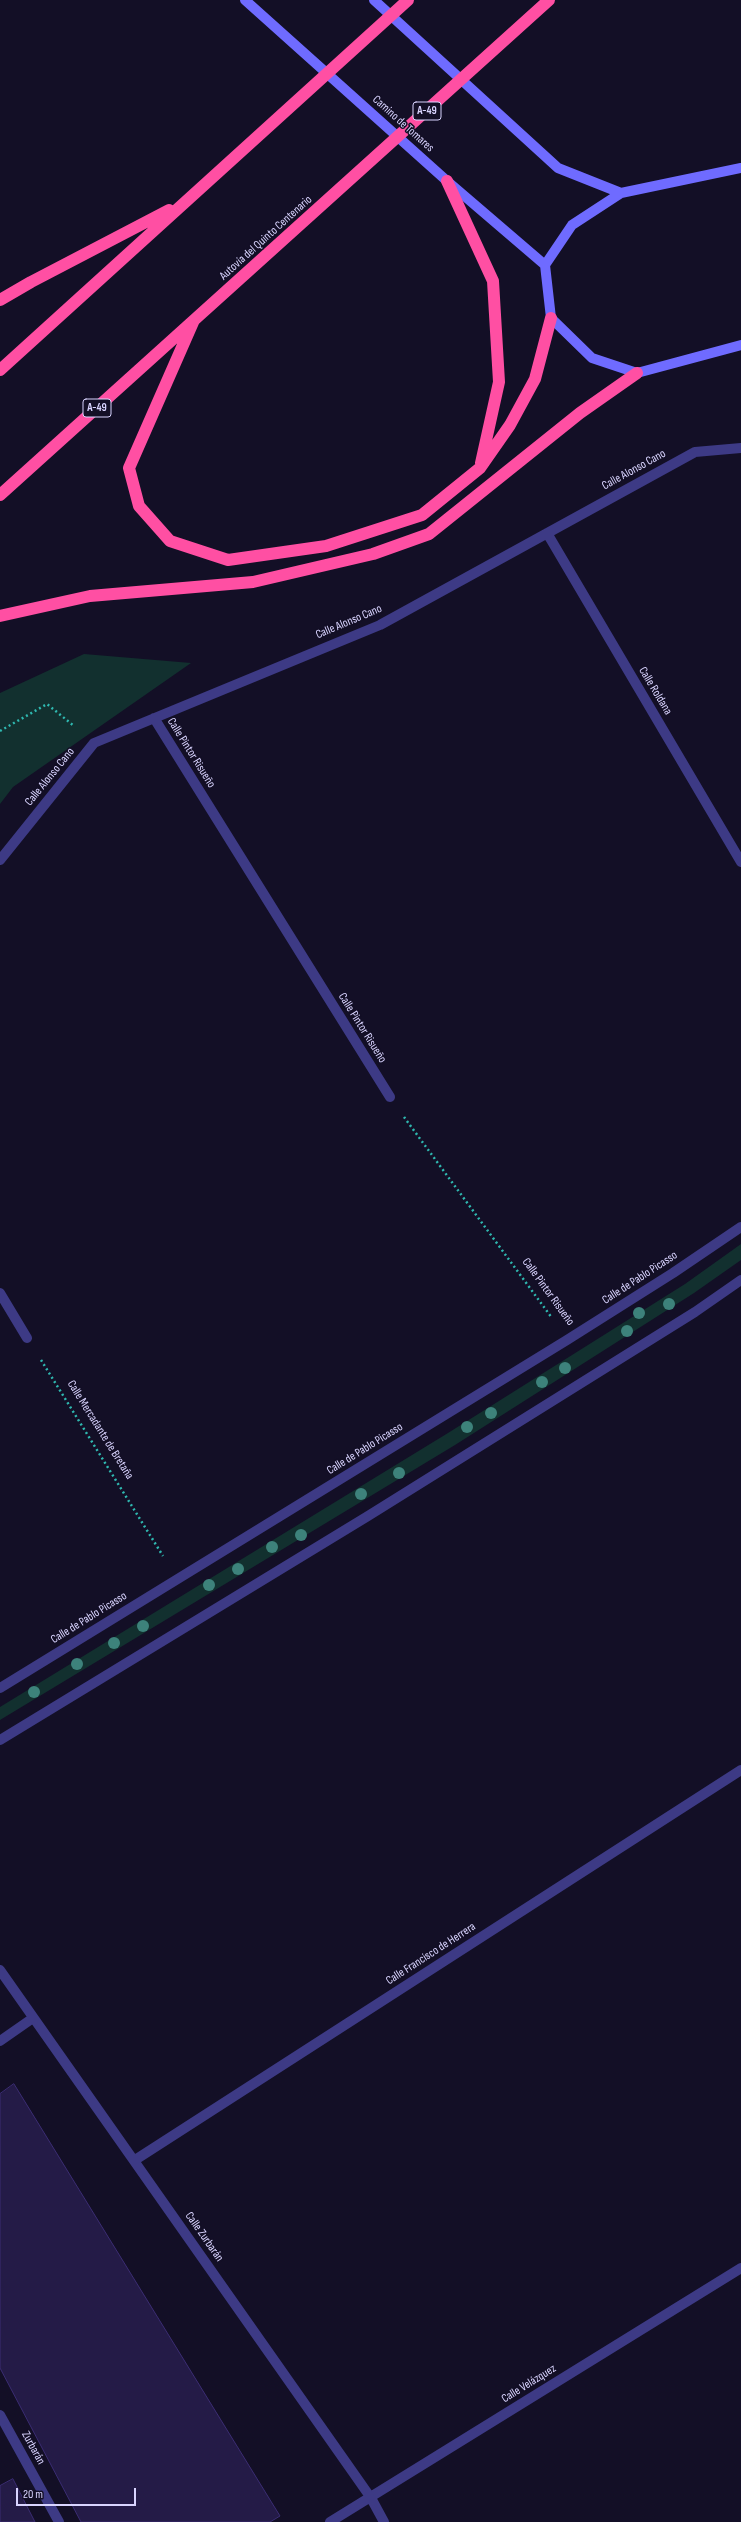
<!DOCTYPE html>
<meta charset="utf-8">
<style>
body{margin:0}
#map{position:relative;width:741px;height:2522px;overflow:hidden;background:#130f26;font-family:"Sofia Sans Condensed",sans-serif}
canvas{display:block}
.scale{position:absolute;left:16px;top:2488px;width:120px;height:18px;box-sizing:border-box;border:2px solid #d9d4ff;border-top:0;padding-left:5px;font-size:12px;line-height:14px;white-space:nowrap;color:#d9d4ff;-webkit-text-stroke:3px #130f26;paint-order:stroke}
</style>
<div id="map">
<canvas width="741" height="2522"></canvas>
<div class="scale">20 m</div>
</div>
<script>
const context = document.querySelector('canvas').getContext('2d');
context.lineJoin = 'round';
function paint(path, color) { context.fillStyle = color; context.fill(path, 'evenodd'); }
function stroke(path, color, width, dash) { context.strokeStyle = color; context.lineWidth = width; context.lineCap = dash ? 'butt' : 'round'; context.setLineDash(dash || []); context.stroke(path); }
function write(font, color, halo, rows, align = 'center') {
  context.font = font + ' "Sofia Sans Condensed",sans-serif'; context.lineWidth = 3; context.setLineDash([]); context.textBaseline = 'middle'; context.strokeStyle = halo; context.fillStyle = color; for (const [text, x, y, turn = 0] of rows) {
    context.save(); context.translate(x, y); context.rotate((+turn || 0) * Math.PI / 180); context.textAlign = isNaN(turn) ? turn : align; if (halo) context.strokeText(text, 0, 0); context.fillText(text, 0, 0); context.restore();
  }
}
paint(new Path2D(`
 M84,654l107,9 -178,124 -13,17v-111z
 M741,1244v16l-47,33 -239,152 -455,275v-13l448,-274 237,-149z`), '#12302f');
const building = new Path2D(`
 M14,2084l266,432 -10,6h-189l-81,-154v-274z
 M13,2479l22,43h-35v-36z`);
paint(building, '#241b47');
stroke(building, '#3b2d73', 1);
stroke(new Path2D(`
 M0,731l47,-27 27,22
 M404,1117l148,201
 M41,1360l122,196`), '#2fb8b0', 2.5, [2, 3]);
stroke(new Path2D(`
 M547,533l194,329
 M154,718l236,379
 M0,860l94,-117 286,-118 315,-173 46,-4
 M0,1293l27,45
 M0,1688l567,-348 106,-67 68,-46
 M0,1740l368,-224 327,-204 46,-32
 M0,1970l371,528 13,24
 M0,2041l33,-23
 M135,2160l606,-390
 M0,2415l59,107
 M330,2522l411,-254`), '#3d3a85', 10);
stroke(new Path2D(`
 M245,0l202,181 98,84
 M374,0l184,168 63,25
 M741,168l-120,25 -49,32 -27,40 6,53 41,40 45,15 104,-28`), '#6f6bff', 10);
stroke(new Path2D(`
 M447,181l46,100 6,101 -18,81
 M0,300l31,-18 138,-72
 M194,320l-65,148 10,38 31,35 58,19 98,-14 96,-31 58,-47 30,-43 25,-46 16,-61
 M0,370l408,-370
 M0,495l549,-495
 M0,616l90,-20 163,-14 120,-28 56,-20 151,-121 57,-40`), '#ff4fa3', 12);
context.fillStyle = '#3d827b';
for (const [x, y] of [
 [669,1304],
 [639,1313],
 [627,1331],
 [565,1368],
 [542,1382],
 [491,1413],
 [467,1427],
 [399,1473],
 [361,1494],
 [301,1535],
 [272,1547],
 [238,1569],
 [209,1585],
 [143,1626],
 [114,1643],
 [77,1664],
 [34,1692]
]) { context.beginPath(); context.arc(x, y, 6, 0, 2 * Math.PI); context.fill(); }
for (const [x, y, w] of [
 [427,111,28],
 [97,408,28]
]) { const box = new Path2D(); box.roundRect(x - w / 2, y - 9, w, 18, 3); context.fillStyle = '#130f26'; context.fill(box); stroke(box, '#d9d4ff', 1); }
write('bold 11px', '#d9d4ff', null, [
 ["A-49",427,111],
 ["A-49",97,408]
]);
write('12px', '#d9d4ff', '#130f26', [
 ["Camino de Tomares",403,124,42],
 ["Autovía del Quinto Centenario",266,238,-42],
 ["Calle Alonso Cano",634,470,-29],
 ["Calle Alonso Cano",349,622,-23],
 ["Calle Roldana",655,691,59],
 ["Calle Pintor Risueño",191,753,58],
 ["Calle Alonso Cano",50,777,-51],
 ["Calle Pintor Risueño",362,1028,58],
 ["Calle de Pablo Picasso",640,1278,-33],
 ["Calle Pintor Risueño",548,1292,54],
 ["Calle Mercadante de Bretaña",100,1430,58],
 ["Calle de Pablo Picasso",365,1449,-32],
 ["Calle de Pablo Picasso",89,1618,-32],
 ["Calle Francisco de Herrera",431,1954,-33],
 ["Calle Zurbarán",204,2237,55],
 ["Calle Velázquez",529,2384,-32],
 ["Zurbarán",33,2448,61]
]);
</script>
